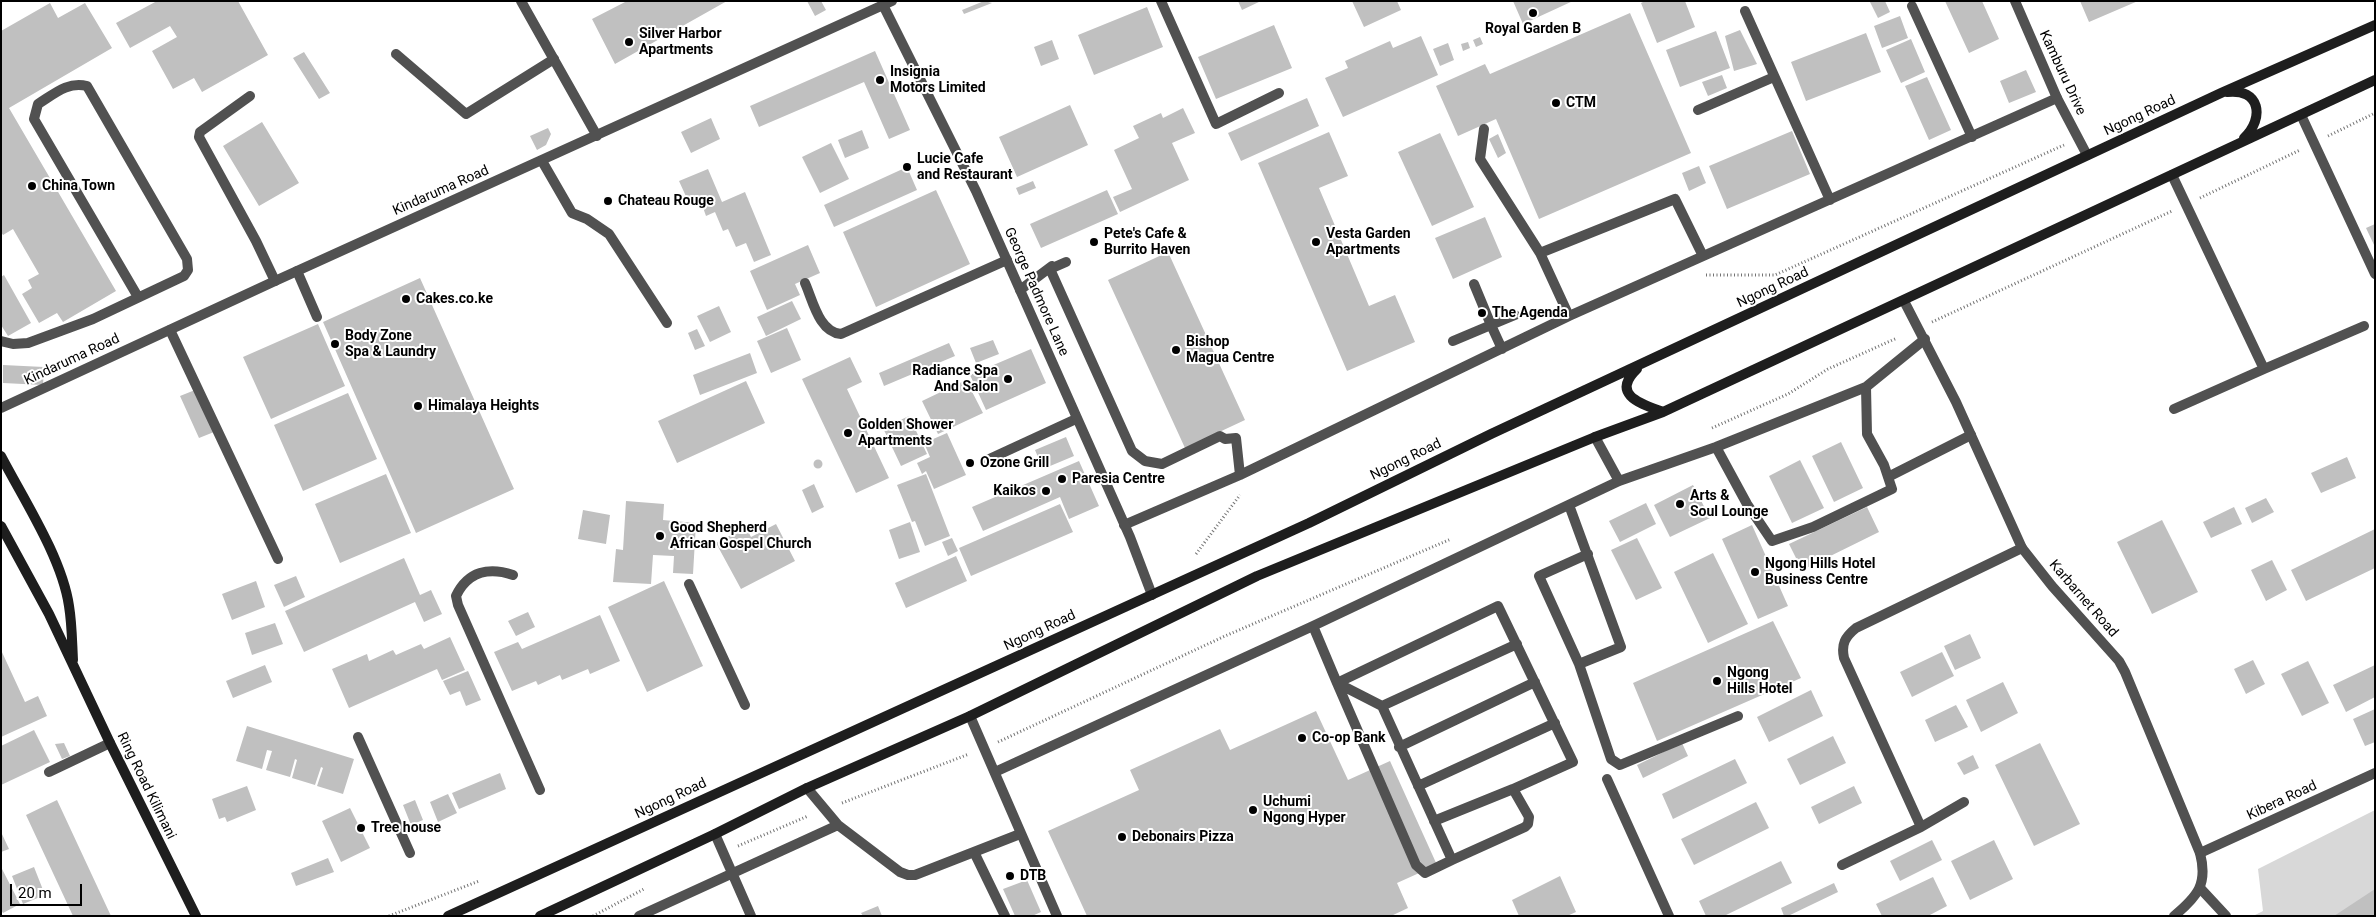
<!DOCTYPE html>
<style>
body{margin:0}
#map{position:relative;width:2376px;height:917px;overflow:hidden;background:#fff;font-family:Roboto,sans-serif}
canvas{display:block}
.frame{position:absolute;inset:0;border:2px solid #000;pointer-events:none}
.scale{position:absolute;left:10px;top:884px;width:72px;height:22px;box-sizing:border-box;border:2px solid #000;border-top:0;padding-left:6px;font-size:15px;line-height:18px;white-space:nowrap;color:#000;-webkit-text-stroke:4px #fff;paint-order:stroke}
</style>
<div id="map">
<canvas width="2376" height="917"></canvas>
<div class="frame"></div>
<div class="scale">20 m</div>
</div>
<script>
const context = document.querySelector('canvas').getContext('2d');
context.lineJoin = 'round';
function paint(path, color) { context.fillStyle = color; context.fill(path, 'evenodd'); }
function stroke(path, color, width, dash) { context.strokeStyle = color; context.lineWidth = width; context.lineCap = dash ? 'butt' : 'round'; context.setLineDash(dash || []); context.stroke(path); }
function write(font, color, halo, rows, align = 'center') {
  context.font = font + ' Roboto,sans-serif'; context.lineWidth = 4; context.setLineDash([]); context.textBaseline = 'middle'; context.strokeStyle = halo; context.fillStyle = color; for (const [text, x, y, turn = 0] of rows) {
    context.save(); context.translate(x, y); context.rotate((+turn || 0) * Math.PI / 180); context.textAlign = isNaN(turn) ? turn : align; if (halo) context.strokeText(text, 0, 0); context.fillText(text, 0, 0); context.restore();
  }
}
paint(new Path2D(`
 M2375,810v106h-122l10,-5 -5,-42z`), '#d8d8d8');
paint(new Path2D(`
 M157,1h81l30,54 -66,37 -8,-14 -21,11 -21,-38 25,-14 -7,-11 -40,22 -14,-25z
 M627,1h100l-112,63 -23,-45z
 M807,1h14l5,9 -11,6z
 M984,1l8,2 -28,11 -2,-4z
 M1238,1h23l-19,9z
 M1352,1h45l4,9 -37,17z
 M1513,1h60l-50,23z
 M1645,1h40l10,26 -38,16 -16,-40z
 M1873,1h12l5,11 -12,6 -8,-16z
 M1945,1h37l17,38 -30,14z
 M2080,1h58l-49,21z
 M50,3l8,15 27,-15 27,45 -103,60 107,183 -53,31 -6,-9 -18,10 -17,-29 10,-6 -4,-8 11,-6 -26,-45 -10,6 -2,-3v-201z
 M1147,7l16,40 -69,28 -16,-40z
 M1630,13l61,140 -152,66 -43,-100 -38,17 -22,-50 49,-22 5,10z
 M1900,16l8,22 -26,10 -8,-22z
 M1274,25l18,43 -76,31 -18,-42z
 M1740,30l17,34 -23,7 -9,-35z
 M1716,31l14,37 -50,19 -14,-37z
 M1866,33l15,39 -75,29 -15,-39z
 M1421,36l17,39 -95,42 -18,-39 23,-10 -3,-7 45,-20 3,7z
 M1480,37l3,7 -7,3 -3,-7z
 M1911,39l14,33 -24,11 -15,-33z
 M1052,40l7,19 -18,7 -7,-19z
 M1468,42l2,6 -7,3 -2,-7z
 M1448,43l6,17 -14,6 -7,-17z
 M875,51l35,79 -21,9 -25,-57 -105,45 -9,-21z
 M304,52l26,41 -11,6 -26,-41z
 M2026,70l10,22 -27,11 -9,-22z
 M1722,75l5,13 -19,8 -6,-14z
 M1927,77l24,53 -22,10 -24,-54z
 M1307,98l12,28 -78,35 -13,-28z
 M1070,105l18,40 -71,32 -18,-40z
 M1183,108l12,25 -23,10 17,37 -69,32 -7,-15 19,-8 -18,-39 25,-12 -6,-12 28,-13 2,5z
 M711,118l9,21 -29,14 -10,-21z
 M262,122l37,61 -40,23 -36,-60z
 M548,128l3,6 -5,11 -9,5 -7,-14z
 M862,130l7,18 -24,10 -7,-18z
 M1792,131l18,43 -83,35 -18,-43z
 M1329,132l19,44 -29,12 50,118 26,-11 20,47 -68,29 -89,-208z
 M1440,133l34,74 -42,19 -34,-74z
 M1498,134l8,19 -8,5 -9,-19z
 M831,143l18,36 -29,14 -18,-36z
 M1699,166l7,17 -17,8 -7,-18z
 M907,167l10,23 -83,37 -10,-22z
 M708,169l14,33 23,-10 26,63 -17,7 -8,-19 -10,4 -8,-18 -5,2 -8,-19 -9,4 -6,-17 -11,4 -10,-22z
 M1033,181l3,7 -17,7 -3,-7z
 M936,190l34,74 -94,43 -33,-75z
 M1107,190l11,24 -77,34 -11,-24z
 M626,192l4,8 -7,3 -4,-8z
 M1485,217l17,40 -49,22 -18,-41z
 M2375,224v23l-9,-19z
 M808,245l12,28 -25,11 5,11 -33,15 -17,-39z
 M1168,252l77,168 -60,28 -77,-168z
 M4,275l27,48 -23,13 -7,-11v-48z
 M420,278l94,211 -98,44 -93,-211z
 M792,301l9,18 -35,17 -9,-19z
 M719,306l12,26 -21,10 -13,-26z
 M318,324l27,62 -74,33 -28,-62z
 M787,328l14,32 -30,13 -14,-32z
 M697,329l8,17 -10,4 -7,-17z
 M993,340l6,14 -23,9 -6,-15z
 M949,343l6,13 -71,30 -5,-13z
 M1031,349l15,34 -60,27 -16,-35z
 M750,353l7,20 -57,22 -7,-20z
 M850,357l12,25 -15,7 42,89 -33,15 -54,-114z
 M3,365l41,2 -1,18 -40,-2z
 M966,380l17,33 -45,21 -16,-33z
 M746,381l19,42 -88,40 -19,-42z
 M195,390l19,42 -15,6 -19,-42z
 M348,393l29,66 -74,32 -29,-66z
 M909,416l18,38 -26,12 -18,-38z
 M947,433l19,42 -32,14 -8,-18 -4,3 -5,-11 13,-6 -6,-14z
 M1066,437l8,19 -31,13 -8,-19z
 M1841,442l22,46 -29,14 -22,-46z
 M2347,457l9,21 -35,15 -10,-20z
 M813.5 464a4.5 4.5 0 1 1 9 0a4.5 4.5 0 1 1-9 0Z
 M1800,460l24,48 -32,15 -23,-47z
 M1079,461l20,45 -30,13 -9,-22 -77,34 -11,-24z
 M386,474l25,59 -71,30 -25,-59z
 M926,474l24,62 -25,10 -10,-25 -3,1 -15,-37z
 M814,484l10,23 -12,6 -10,-23z
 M1693,485l17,33 -40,19 -16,-32z
 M2266,498l8,14 -22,11 -7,-15z
 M626,501l38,3 -1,16 33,3 -3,51 -20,-1 1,-17 -21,-1 -2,29 -38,-2 3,-33 7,1z
 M1646,503l10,21 -36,18 -11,-21z
 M1060,504l13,28 -102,44 -12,-28z
 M1867,507l12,25 -77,38 -13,-26z
 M2234,507l8,17 -31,14 -8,-16z
 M583,510l27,5 -4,29 -28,-5z
 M2162,520l36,72 -46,22 -35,-72z
 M910,522l10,30 -21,7 -10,-29z
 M776,524l19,37 -54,28 -25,-46 30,-16 5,10z
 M1752,525l36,81 -30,13 -36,-80z
 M2375,529v39l-69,33 -15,-31z
 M952,538l6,13 -10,5 -6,-14z
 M1637,538l25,50 -26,12 -25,-50z
 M1713,553l35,71 -40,19 -34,-71z
 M956,556l11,25 -61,27 -11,-25z
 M404,558l16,37 11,-5 11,24 -18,8 -9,-20 -111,50 -19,-41z
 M2272,560l15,30 -21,11 -15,-31z
 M296,576l9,21 -21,10 -10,-22z
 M256,581l9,26 -33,13 -10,-26z
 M664,581l39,85 -56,26 -39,-85z
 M528,612l7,15 -19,9 -8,-15z
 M600,615l20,46 -30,13 -2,-5 -26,11 -2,-5 -22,10 -2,-4 -24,10 -18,-39 24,-10 4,7z
 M1773,621l28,57 -144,63 -24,-58z
 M275,623l8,21 -31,11 -7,-22z
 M1970,634l11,24 -26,12 -11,-24z
 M450,637l15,33 -23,10 -5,-11 -88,39 -17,-39 35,-15 2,7 24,-11 3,5 25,-11 3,5z
 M1,650l24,52 13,-6 9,20 -46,21z
 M1942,652l12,24 -42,21 -12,-25z
 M2253,660l12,24 -19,10 -12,-25z
 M2308,661l21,42 -27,13 -21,-42z
 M265,665l7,17 -39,16 -7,-17z
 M2375,665v32l-29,15 -13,-27z
 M468,671l13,29 -15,6 -6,-15 -10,4 -7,-14z
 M2003,682l15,31 -37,19 -15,-32z
 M1811,690l12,26 -54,26 -12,-25z
 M1956,705l12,22 -33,15 -10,-22z
 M2375,709v33l-10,4 -12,-27z
 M1316,711l32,69 42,-19 47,104 -40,18 11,25 -17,8h-304l-39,-85 91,-41 -9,-20 90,-41 10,21z
 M247,726l107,33 -11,35 -26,-8 6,-18 -2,-1 -6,18 -23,-7 5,-18 -2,-1 -5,18 -24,-7 6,-19 -5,-1 -5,19 -26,-8z
 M34,730l16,32 -49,23v-39z
 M1833,736l13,27 -46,22 -13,-26z
 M64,743l6,13 -8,3 -7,-15z
 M1682,743l6,13 -45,22 -6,-13z
 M2040,743l40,81 -46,22 -39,-81z
 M1973,755l6,13 -15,7 -7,-12z
 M1735,759l12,24 -74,36 -11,-25z
 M500,773l6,16 -47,20 -7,-16z
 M247,786l9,24 -29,12 -2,-5 -6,2 -7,-20z
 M1854,786l8,17 -43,21 -8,-17z
 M448,794l9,19 -19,9 -8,-20z
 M57,800l54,116h-38l-47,-101z
 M415,800l8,20 -12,5 -8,-20z
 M1756,802l13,26 -75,37 -13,-26z
 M350,808l20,40 -29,14 -19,-41z
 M1,832l8,17 -8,3z
 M1932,840l10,20 -42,21 -10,-20z
 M1994,840l19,39 -43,21 -19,-39z
 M328,858l6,14 -38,14 -5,-13z
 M1781,861l11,22 -68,33h-18l-7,-15z
 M1,867l19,37 -17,9 -2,-3z
 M34,867l11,28 -22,9 -11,-28z
 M1560,876l16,36 -9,4h-48l-7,-16z
 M1933,877l14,29 -19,10h-46l-6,-12z
 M1027,880l14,32 -9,4h-17l-12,-27z
 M1834,883l4,9 -50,24h-4l-3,-8z
 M2375,889v27h-41z
 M878,906l4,10h-19l-2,-3z`), '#c0c0c0');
stroke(new Path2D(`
 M2328,136l47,-23
 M2200,198l100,-48
 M1706,275h69l289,-130
 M1932,322l240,-111
 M1712,428l76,-34 40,-25 69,-31
 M1196,554l44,-59
 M998,742l227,-106 226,-97
 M842,803l127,-49
 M738,846l70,-30
 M389,916l90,-35
 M593,916l51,-27`), '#737373', 3, [1, 2.5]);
stroke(new Path2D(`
 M1161,1l55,123 63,-31
 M1912,6l60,131
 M1745,11l85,189
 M396,54l70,60 88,-55
 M250,96l-50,36 -1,5 57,104 19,40
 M1698,110l76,-33
 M2301,115l74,159
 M1484,129l-4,30 60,94 29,63
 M542,161l30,52 15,6 22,15 58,89
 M2172,175l92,194 100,-43
 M1540,253l135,-54 28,57
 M1050,269l16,-7
 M297,271l20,46
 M805,283c8,18 14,49 36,51l166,-74
 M1474,284l17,41 24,-10
 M1020,290l32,-24 -2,3 82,182 13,10 17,3 58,-28 5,3 11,-1 4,37
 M170,330l108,229
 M1,341l12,3 15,-1 65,-24 91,-43 4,-6 -1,-11 -100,-173c-19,-5 -33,8 -49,18l-4,15 104,178
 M1453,341l38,-16 11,24
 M2174,409l90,-40
 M1595,437l24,44
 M1716,447l31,57 25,37 41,-14 79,-38 -8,-24 -17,-31 -1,-47
 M985,461l91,-42
 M1888,477l83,-42
 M1569,505l52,142 -42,17 -40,-88 49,-22
 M1124,525l116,-50 329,-159 488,-218
 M513,575c-24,-8 -45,-4 -57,21l2,9 82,185
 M689,584l56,121
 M1313,626l24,57 45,23 70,154 73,-33 3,-3 1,-7 -16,-28 60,-27 -75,-156 -161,77 79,182 9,8 27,-13
 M1579,664l32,95 9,6 118,-49
 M1382,706l135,-62
 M358,737l52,116
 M1399,747l136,-65
 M49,772l61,-29
 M995,772l318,-146 306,-145 97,-34 150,-60 59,-48
 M1418,786l137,-63
 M807,788l31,37 62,47 8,3h7l105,-41
 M1434,821l79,-32
 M715,834l36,82
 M974,852l31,64
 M639,916l199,-91`), '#515151', 10);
stroke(new Path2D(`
 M521,1l76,135
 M2015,1l42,97 30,57
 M883,5l93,186 154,346 22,58
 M1,408l274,-127 617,-280
 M970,716l87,200
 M1607,779l62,137
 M1921,827l-77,-169c-3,-14 1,-21 12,-30l166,-80
 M2200,853l175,-80
 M1842,865l79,-38 43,-25
 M2200,888l26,28`), '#515151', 10);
stroke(new Path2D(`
 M1904,301l52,101 66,146 30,38 67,75 6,11 75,181c8,31 -2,43 -26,63`), '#515151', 10);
stroke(new Path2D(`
 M2227,92c33,-4 38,26 17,46
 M1637,369c-27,26 5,35 26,43
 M1,456c23,44 61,102 68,150 3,18 3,36 4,54
 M1,526l48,88 61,129 86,173
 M448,916l861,-393 182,-89 730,-341 154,-68
 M540,916l175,-82 92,-46 163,-72 287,-140 338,-139 68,-25 712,-332`), '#1e1e1e', 10);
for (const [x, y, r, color] of [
 [1533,13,5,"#000"],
 [629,42,5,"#000"],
 [880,80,5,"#000"],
 [1556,103,5,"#000"],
 [907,167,5,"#000"],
 [32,186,5,"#000"],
 [608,201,5,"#000"],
 [1094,242,5,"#000"],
 [1316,242,5,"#000"],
 [406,299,5,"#000"],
 [1482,313,5,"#000"],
 [335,344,5,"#000"],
 [1176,350,5,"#000"],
 [1008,379,5,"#000"],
 [418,406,5,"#000"],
 [848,433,5,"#000"],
 [970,463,5,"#000"],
 [1062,479,5,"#000"],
 [1046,491,5,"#000"],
 [1680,504,5,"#000"],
 [660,536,5,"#000"],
 [1755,572,5,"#000"],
 [1717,681,5,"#000"],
 [1302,738,5,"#000"],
 [1253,810,5,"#000"],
 [361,828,5,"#000"],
 [1122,837,5,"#000"],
 [1010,876,5,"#000"]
]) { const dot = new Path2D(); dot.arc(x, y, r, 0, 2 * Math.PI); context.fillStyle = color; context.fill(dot); stroke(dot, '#fff', 2); }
write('bold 14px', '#000', '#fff', [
 ["Royal Garden B",1533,29,"center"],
 ["Silver Harbor",639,34],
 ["Apartments",639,50],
 ["Insignia",890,72],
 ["Motors Limited",890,88],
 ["CTM",1566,103],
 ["Lucie Cafe",917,159],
 ["and Restaurant",917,175],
 ["China Town",42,186],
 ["Chateau Rouge",618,201],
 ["Pete's Cafe &",1104,234],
 ["Burrito Haven",1104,250],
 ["Vesta Garden",1326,234],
 ["Apartments",1326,250],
 ["Cakes.co.ke",416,299],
 ["The Agenda",1492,313],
 ["Body Zone",345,336],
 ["Spa & Laundry",345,352],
 ["Bishop",1186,342],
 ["Magua Centre",1186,358],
 ["Radiance Spa",998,371,"right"],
 ["And Salon",998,387,"right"],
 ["Himalaya Heights",428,406],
 ["Golden Shower",858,425],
 ["Apartments",858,441],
 ["Ozone Grill",980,463],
 ["Paresia Centre",1072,479],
 ["Kaikos",1036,491,"right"],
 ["Arts &",1690,496],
 ["Soul Lounge",1690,512],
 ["Good Shepherd",670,528],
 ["African Gospel Church",670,544],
 ["Ngong Hills Hotel",1765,564],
 ["Business Centre",1765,580],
 ["Ngong",1727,673],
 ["Hills Hotel",1727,689],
 ["Co-op Bank",1312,738],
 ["Uchumi",1263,802],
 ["Ngong Hyper",1263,818],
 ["Tree house",371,828],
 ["Debonairs Pizza",1132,837],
 ["DTB",1020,876]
], 'left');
write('14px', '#000', '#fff', [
 ["Kamburu Drive",2062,73,65],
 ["Ngong Road",2140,116,-25],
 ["Kindaruma Road",441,191,-24],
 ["Ngong Road",1773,288,-25],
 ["George Padmore Lane",1036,292,66],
 ["Kindaruma Road",72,360,-25],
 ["Ngong Road",1406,460,-26],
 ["Karbarnet Road",2083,599,49],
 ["Ngong Road",1040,631,-25],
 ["Ring Road Kilimani",146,786,64],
 ["Ngong Road",671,799,-25],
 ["Kibera Road",2282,801,-25]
]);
</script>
